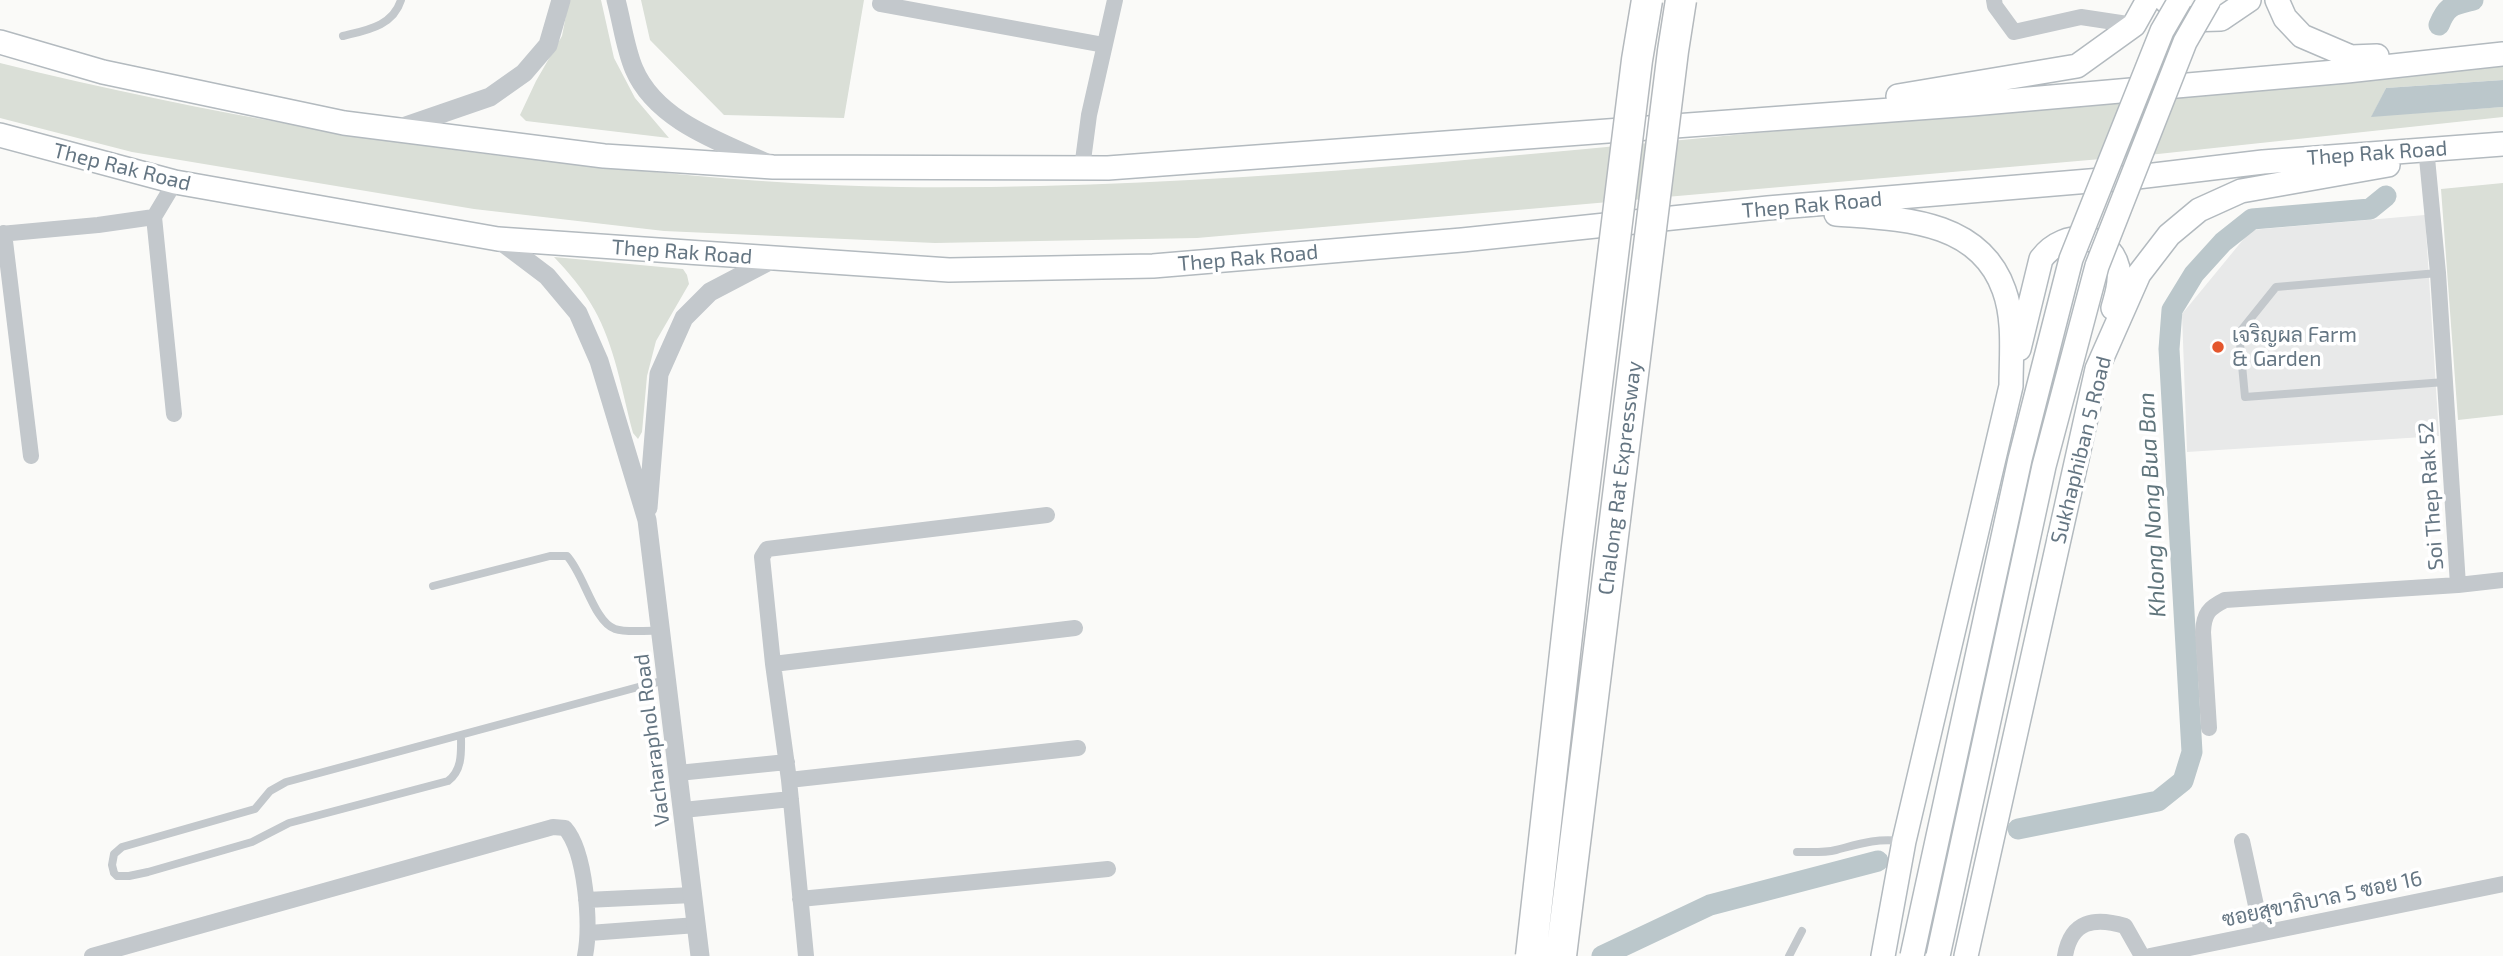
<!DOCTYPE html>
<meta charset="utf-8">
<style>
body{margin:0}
canvas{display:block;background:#fafaf8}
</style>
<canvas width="2503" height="956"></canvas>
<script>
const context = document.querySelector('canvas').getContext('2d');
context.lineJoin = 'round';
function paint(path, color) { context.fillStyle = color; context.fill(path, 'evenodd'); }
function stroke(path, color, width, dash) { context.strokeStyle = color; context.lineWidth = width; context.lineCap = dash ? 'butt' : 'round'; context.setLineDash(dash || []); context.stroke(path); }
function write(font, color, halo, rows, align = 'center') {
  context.font = font + ' "Exo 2",Sarabun,sans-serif'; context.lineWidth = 7; context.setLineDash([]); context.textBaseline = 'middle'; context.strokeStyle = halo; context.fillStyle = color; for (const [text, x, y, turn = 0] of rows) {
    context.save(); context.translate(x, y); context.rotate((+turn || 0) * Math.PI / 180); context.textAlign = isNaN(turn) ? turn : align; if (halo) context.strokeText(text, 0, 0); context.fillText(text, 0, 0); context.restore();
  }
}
paint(new Path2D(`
 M2425,215l14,221 -252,16 -5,-138 69,-84z`), '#e8e9e9');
paint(new Path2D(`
 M569,0h32l13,58 21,40 34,40 -143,-17 -6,-6 16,-34 26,-45z
 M641,0h223l-20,118 -120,-3 -74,-75z
 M0,63c207,51 411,86 623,106 92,9 185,17 278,18 279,3 556,-26 833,-52 256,-24 513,-43 769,-69v14l-117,8 -14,28 131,-9v10l-345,37 -961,84 -262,5 -271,-12 -190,-22 -342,-57 -132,-34z
 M2503,183v232l-45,5 -17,-231z
 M554,257l129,12 4,6 2,9 -33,57 -9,35 -5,56 -4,7 -5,-6c-11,-41 -18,-87 -39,-124 -11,-20 -25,-36 -40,-52z`), '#dadfd7');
paint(new Path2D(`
 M2503,80v27l-132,10 15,-29z`), '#bbc7cb');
stroke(new Path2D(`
 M2439,25c8,-20 14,-20 34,-25
 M2018,829l140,-28 25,-20 9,-29 -23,-403 3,-39 22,-36 29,-32 29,-23 118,-10 16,-13
 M1602,956l108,-51 168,-44`), '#bbc7cb', 21);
const secondary = new Path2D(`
 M2165,0l21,20 35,-1 28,-19
 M2277,0l8,18 17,18 49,21 26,-1
 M0,42l103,30 241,51 260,33 169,11 335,1 864,-64 375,-33 156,-17
 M1898,96l179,-30 57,-41 14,-25
 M0,135l175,47 323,57 451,31 204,-4 309,-26 306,-32 369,-31 126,-15 240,-18
 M1836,214c64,5 143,5 168,76 11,30 7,65 7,96l-107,455 -21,115
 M2019,349l22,-90c24,-32 74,-27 78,16 1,11 -3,22 -6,33
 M1966,956l131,-587 42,-95 30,-39 30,-25 42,-19 147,-26`);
stroke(secondary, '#b3babf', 26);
stroke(new Path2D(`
 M343,36c24,-6 50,-10 58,-36
 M2438,273l-162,14 -37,46 6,64 200,-15
 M433,586l117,-30h17c17,18 27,66 48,73 12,4 31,1 44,2
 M461,735c0,16 2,35 -13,46l-159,42 -37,19 -104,30 -19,4h-12l-3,-3 -2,-8 2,-11 8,-7 133,-38 15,-18 16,-9 356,-96 24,-6
 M1797,852c13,0 27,1 39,-2 23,-6 40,-12 65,-9
 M1789,956l13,-25`), '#c3c8cc', 8);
stroke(new Path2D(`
 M881,0l-1,4 224,41
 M1994,0l1,6 19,26 67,-15 53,8
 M1082,168l7,-53 26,-115
 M154,217l20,197
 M4,233l27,223
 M0,234l98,-9 56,-8 21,-35
 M2458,585l45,-5
 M773,664l302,-36
 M2209,728l-6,-96c1,-19 6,-24 22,-32l233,-15 -20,-312 -11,-115
 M678,773l109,-11
 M789,780l289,-32
 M683,810l108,-11
 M2242,841l20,92
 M800,899l308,-30
 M586,900l107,-5
 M589,933l108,-8
 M92,956l461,-129 12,1c21,24 26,97 20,128
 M806,956l-17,-176 -16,-116 -11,-107 5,-8 280,-34
 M2065,956c6,-36 30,-39 60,-30l17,30
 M2150,956l353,-72`), '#c3c8cc', 16);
stroke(new Path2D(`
 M616,0c6,22 9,48 18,69 22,52 87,73 135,95
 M397,129l93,-32 34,-24 24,-28 13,-45
 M498,239l49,37 31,37 21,48 48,159 53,436
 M648,508l11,-134 25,-56 26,-26 63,-33`), '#c3c8cc', 19);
stroke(secondary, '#fff', 23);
const secondaryBridge = new Path2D(`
 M1912,956l108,-497 51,-200 91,-228 18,-31
 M1938,956l106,-490 53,-200 88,-224 24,-42`);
const motorwayBridge = new Path2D(`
 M1531,956l45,-401 61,-495 10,-60
 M1561,956l112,-905 8,-51`);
stroke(secondaryBridge, '#b3babf', 26, []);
stroke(motorwayBridge, '#b4b9bd', 33, []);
stroke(secondaryBridge, '#fff', 23);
stroke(motorwayBridge, '#fff', 30);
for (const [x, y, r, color] of [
 [2218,347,7,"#e4572e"]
]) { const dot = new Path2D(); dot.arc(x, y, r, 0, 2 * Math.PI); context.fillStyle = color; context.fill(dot); stroke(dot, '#fff', 2.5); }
write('21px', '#657683', '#fff', [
 ["Thep Rak Road",2377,153,-4],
 ["Thep Rak Road",122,167,14],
 ["Thep Rak Road",1812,205,-5],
 ["Thep Rak Road",682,252,4],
 ["Thep Rak Road",1248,258,-5],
 ["Sukhaphiban 5 Road",2081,450,-76],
 ["Chalong Rat Expressway",1620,478,-83],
 ["Soi Thep Rak 52",2431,496,-94],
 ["Vacharaphol Road",652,740,-97],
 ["ซอยสุขาภิบาล 5 ซอย 16",2322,899,-12]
]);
write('21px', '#657683', '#fff', [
 ["เจริญผล Farm",2232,335],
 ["& Garden",2232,359]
], 'left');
write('italic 23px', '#60757c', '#fff', [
 ["Khlong Nong Bua Ban",2152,505,-93]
]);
</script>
